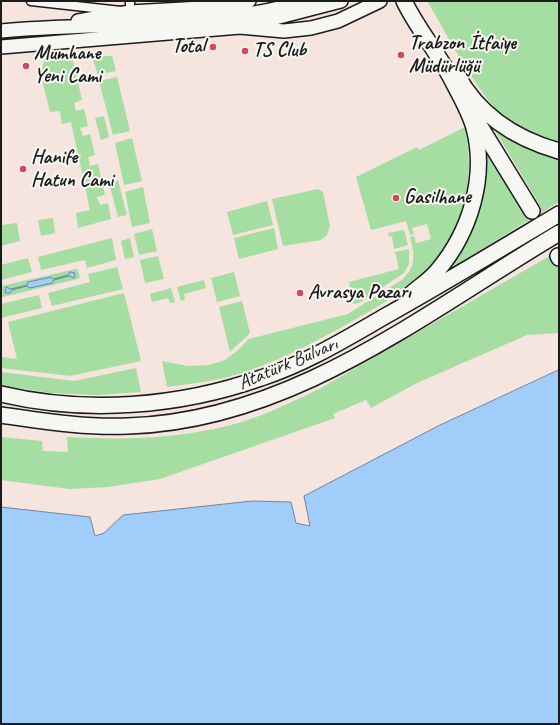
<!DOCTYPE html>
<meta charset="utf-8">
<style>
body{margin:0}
#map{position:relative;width:560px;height:725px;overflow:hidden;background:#f6e4df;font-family:Caveat,sans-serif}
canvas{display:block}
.frame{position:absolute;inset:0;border:2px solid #1c1c1c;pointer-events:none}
</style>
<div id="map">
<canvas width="560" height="725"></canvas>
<div class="frame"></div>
</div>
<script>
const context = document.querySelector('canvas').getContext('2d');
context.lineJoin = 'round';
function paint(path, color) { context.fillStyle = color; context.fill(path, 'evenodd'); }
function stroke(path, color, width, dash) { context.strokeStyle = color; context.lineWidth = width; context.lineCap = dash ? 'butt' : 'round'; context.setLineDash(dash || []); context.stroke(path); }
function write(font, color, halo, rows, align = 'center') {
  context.font = font + ' Caveat,sans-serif'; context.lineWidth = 4; context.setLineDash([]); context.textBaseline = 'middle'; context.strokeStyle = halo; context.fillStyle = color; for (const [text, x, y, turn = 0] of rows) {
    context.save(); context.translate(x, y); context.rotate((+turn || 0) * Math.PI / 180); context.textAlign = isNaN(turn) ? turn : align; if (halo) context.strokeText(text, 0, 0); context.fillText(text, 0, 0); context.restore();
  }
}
paint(new Path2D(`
 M427,1h132v144c-13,-5 -31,-9 -43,-17 -35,-25 -66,-89 -89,-127z
 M48,56h24l10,44 -8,3 2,8 8,-2 4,17 -8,2 3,8 7,-2 5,21 -7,2 2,9 8,-2 7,31 -8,2 3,8 8,-2 3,16 -33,9 -2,-15 14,-3 -19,-88 -9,2 -2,-13 -10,1c-3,-16 -15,-44 -2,-56z
 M92,56h20l4,15 -18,4z
 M117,77l13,54 -17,4 -14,-54z
 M104,116l5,21 -8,3 -6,-22z
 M465,127c11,56 -1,110 -45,150 -20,18 -47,32 -71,46 -39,22 -81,44 -125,55 -18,4 -38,6 -57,9l-5,-26 26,5 21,-1 16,-5 12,-9 12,-12 99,-25 55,-35c13,-13 12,-24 7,-42l4,-1 2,7 15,-4 -4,-15 -15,4 2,6 -4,1 -4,-14 -35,9 -15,-53 61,-30 2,3z
 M493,127l66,30v45l-112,68 8,-15 25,-122 50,80 11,-6z
 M132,138l10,43 -18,4 -9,-42z
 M118,180l9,35 -9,2 -9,-34z
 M143,187l7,36 -18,4 -7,-35z
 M318,189l5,3 7,34 -3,9 -6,5 -38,6 -11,-47z
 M267,201l6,24 -40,10 -6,-23z
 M53,218l2,15 -14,3 -3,-16z
 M17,223l3,18 -19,5v-21z
 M274,228l4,21 -39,10 -5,-21z
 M152,229l5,22 -18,4 -5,-21z
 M404,230l4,15 -14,4 -2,-13 -3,1 -1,-4z
 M112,238l4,22 -29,8 -2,-8 -44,10 -3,-13z
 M130,238l4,19 -9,2 -4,-18z
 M409,249v15l-5,9 -45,30 -6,1 -4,-22 50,-13 -4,-17z
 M553,254l6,12v67l-32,2 -110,48 -46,25 -5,-8 -33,14 2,4 -175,61 -52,8 -39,2 -68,-9v-43l41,4 1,10 25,1 -1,-15c56,3 109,2 164,-12 29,-7 63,-24 90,-37z
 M158,256l6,23 -19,4 -5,-23z
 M28,258l4,14 -31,8v-15z
 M117,267l6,22 -71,17 -4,-13 42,-11 -2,-8z
 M76,269l2,1 2,7 -2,2 -75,18 -2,-1v-10z
 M234,272l6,24 -23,6 -6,-24z
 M204,280l2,8 -22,6 1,6 -4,1 -4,-14z
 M171,288l4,14 -5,1 -2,-5 -16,4 -2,-8z
 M124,293l17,68 -71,15 -69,-8v-11l16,2 -9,-37z
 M39,295l3,13 -41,10v-14z
 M242,301l8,32 -20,19 -11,-45z
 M136,368l5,24 -44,3 -47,-2 -49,-8v-13l73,9z`), '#a5dda2');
const water = new Path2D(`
 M70,272l5,1 -1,5 -5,-2 -15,4 -2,3 -22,5 -3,-2 -15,4 -2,3h-5l1,-6 5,2 16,-4 1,-3 23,-5 2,2 15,-4z
 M559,370v354h-558v-217l89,10 5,19 9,-3 19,-18 129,-14 39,1 5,21 14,3 -6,-30 134,-70z`);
paint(water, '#a1cdfb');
stroke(water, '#6c86a2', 1);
stroke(new Path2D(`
 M532,211l26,45`), '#cabcb8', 15, [15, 8]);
const street = new Path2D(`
 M31,1l99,11v-11`);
const primary = new Path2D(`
 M78,21l52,-9 72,-4 47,-7
 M252,24l89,-23
 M1,31c102,-9 206,-1 306,-30
 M1,47l239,-20 44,4 27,-3 27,-7 42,-20`);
const highway = new Path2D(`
 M404,1c14,29 36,54 50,83 7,13 16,29 20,44 13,49 -4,104 -36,142 -7,9 -18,16 -27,24
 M457,75c22,40 59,64 102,76
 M475,118l57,93
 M558,256l1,2
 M1,394c85,20 178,13 260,-16 46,-15 86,-40 128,-64 57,-32 113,-66 170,-100
 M1,415c43,6 84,13 127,11 164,-5 296,-113 431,-193`);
stroke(street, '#1c1c1c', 11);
stroke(primary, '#1c1c1c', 16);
stroke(highway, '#1c1c1c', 18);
stroke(street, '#f6f6f2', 8);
stroke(primary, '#f6f6f2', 13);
stroke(highway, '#f6f6f2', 15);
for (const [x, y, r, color] of [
 [213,47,4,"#d1495b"],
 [245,51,4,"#d1495b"],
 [401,55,4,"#d1495b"],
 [26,66,4,"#d1495b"],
 [23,169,4,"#d1495b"],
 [396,198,4,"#d1495b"],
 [300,293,4,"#d1495b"]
]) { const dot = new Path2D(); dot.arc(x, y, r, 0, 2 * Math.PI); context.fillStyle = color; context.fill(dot); stroke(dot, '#f6f6f2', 1.5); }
write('bold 20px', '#1c1c1c', '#f6f6f2', [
 ["Trabzon İtfaiye",409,44],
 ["Müdürlüğü",409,67],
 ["Total",205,47,"right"],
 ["TS Club",253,51],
 ["Mumhane",34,54],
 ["Yeni Cami",34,77],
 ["Hanife",31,158],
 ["Hatun Cami",31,181],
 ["Gasilhane",404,198],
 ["Avrasya Pazarı",308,293]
], 'left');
write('20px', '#1c1c1c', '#f6f6f2', [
 ["Atatürk Bulvarı",288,364,-23]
]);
</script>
